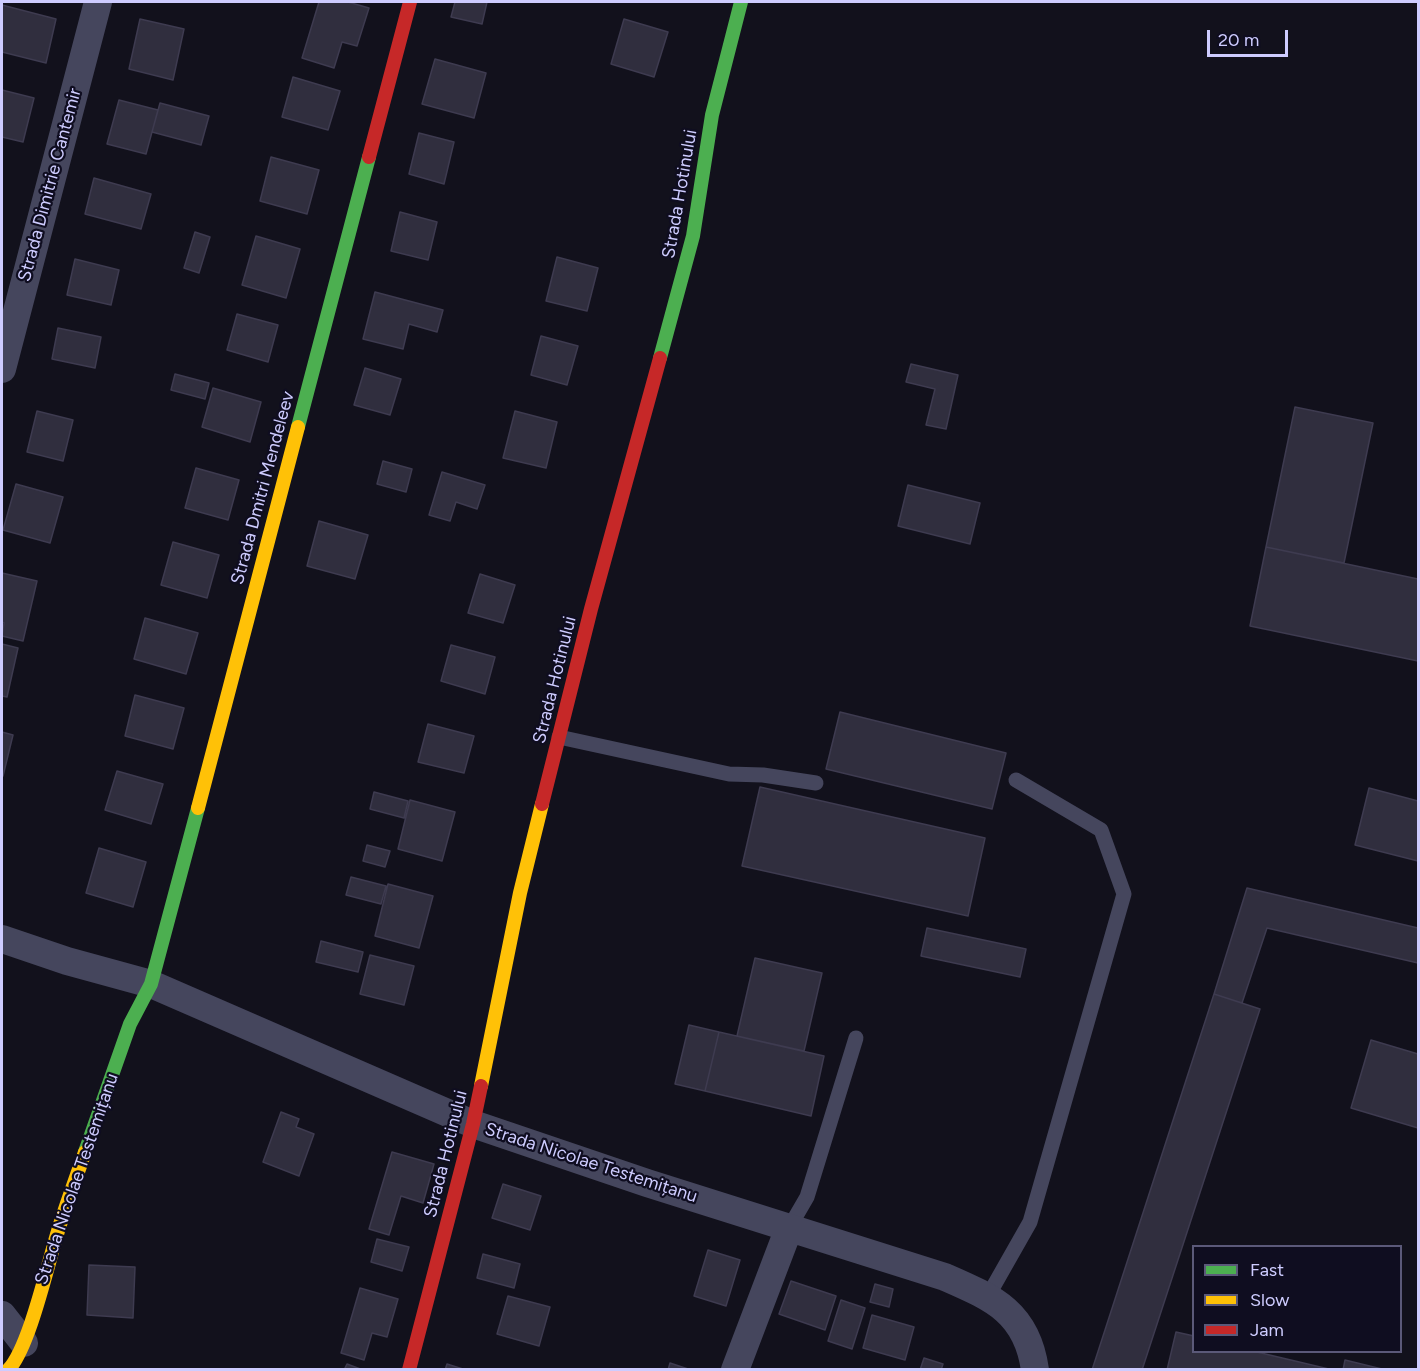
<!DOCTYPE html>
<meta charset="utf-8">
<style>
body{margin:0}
#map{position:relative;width:1420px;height:1371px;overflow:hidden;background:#12111c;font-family:Figtree,sans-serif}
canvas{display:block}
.frame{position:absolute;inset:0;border:3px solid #ceccff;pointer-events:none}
.legend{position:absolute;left:1192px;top:1245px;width:210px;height:108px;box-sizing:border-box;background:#0f0d20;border:2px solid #5b5979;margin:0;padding:8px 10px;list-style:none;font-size:18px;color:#ceccff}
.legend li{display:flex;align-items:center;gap:12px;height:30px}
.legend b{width:30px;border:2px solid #5b5979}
.scale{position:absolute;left:1207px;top:30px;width:81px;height:27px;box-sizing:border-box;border:3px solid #ceccff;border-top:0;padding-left:8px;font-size:18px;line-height:21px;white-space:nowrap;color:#ceccff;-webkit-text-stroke:4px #0f0d20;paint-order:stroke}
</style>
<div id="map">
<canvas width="1420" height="1371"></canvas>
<div class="frame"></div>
<ul class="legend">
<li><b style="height:8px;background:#4caf50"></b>Fast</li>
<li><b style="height:8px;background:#ffc107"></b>Slow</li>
<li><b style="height:8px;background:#c62828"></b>Jam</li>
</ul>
<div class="scale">20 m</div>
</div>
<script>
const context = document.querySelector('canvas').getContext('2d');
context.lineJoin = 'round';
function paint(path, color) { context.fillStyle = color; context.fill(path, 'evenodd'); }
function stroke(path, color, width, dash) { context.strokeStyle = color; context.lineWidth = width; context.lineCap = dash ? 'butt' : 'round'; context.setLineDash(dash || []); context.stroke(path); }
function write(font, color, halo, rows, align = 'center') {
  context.font = font + ' Figtree,sans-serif'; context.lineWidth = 4.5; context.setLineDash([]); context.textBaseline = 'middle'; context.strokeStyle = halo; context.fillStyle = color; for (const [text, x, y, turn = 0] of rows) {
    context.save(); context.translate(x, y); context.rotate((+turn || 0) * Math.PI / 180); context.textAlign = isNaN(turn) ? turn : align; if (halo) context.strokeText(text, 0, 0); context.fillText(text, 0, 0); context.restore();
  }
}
const building = new Path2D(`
 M319,2h29l21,6 -12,38 -15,-4 -8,26 -32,-10z
 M455,2h32l-5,22 -31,-7z
 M2,5l54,14 -10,44 -44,-11z
 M140,19l44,10 -11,51 -44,-11z
 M624,19l44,13 -14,45 -43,-13z
 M435,59l51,14 -12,45 -52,-14z
 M293,77l47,14 -12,39 -46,-13z
 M2,90l32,8 -11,44 -21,-5z
 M119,100l39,10 -12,44 -39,-10z
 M160,103l49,13 -8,29 -49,-13z
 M419,133l35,9 -10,42 -35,-10z
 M271,157l48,13 -12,44 -47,-13z
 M94,178l57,16 -10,35 -56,-15z
 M400,212l37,10 -9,38 -37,-9z
 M195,232l15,5 -11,36 -15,-5z
 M256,236l44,13 -14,49 -44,-13z
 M557,257l41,11 -11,43 -41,-10z
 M75,259l44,11 -8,35 -44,-10z
 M375,292l68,18 -6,22 -28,-8 -6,25 -40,-10z
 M237,314l41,11 -10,37 -41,-12z
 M58,328l43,9 -6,31 -43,-9z
 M541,336l37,10 -11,39 -36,-10z
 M911,364l47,11 -12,54 -20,-4 9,-36 -29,-7z
 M365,368l36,11 -11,36 -36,-10z
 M175,374l34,9 -4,16 -34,-9z
 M213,388l48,14 -11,40 -48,-15z
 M1295,407l78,16 -29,140 -78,-16z
 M37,411l36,9 -10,41 -36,-9z
 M515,411l42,11 -11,46 -43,-10z
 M383,461l29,8 -6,23 -29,-8z
 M196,468l43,12 -11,40 -43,-12z
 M442,472l43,13 -8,24 -21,-7 -6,19 -21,-6z
 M16,484l47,13 -13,46 -47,-13z
 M908,485l72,18 -10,41 -72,-18z
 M319,521l49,14 -13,44 -48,-13z
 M173,542l46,13 -12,43 -46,-13z
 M1266,547l152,32v82l-168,-35z
 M2,573l35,8 -14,60 -21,-5 2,-13 -2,-1z
 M480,574l35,11 -12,38 -35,-10z
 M145,618l53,15 -12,41 -52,-15z
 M2,644l16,4 -11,49 -5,-1z
 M451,645l44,12 -10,37 -44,-13z
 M135,695l49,13 -11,41 -48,-13z
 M840,712l166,41 -14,56 -166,-40z
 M428,724l46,12 -10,37 -46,-11z
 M2,732l11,3 -10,41h-1z
 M117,771l46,13 -12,40 -46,-14z
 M760,787l225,51 -17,78 -226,-50z
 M1369,788l49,13v60l-63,-16z
 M374,792l34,9 -4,17 -34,-9z
 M410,800l45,12 -13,49 -44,-12z
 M367,845l23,6 -5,16 -22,-6z
 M99,848l47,14 -13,45 -47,-14z
 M351,877l35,9 -5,18 -35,-9z
 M388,884l45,12 -14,52 -44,-12z
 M1247,888l171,40v35l-151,-35 -25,75 -28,-9z
 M927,928l99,21 -6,28 -99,-21z
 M321,941l42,11 -5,20 -42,-10z
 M370,955l44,11 -10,39 -44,-11z
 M755,958l67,15 -18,78 -67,-15z
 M1214,994l46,15 -118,361h-50z
 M689,1025l30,7 -14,59 -30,-7z
 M719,1032l105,24 -13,60 -106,-25z
 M1371,1040l47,14v74l-67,-20z
 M281,1112l18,7 -3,8 18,7 -15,42 -36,-14z
 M392,1152l42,12 -11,39 -22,-7 -12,39 -20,-6z
 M503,1184l38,12 -11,34 -38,-12z
 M377,1239l32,8 -7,24 -31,-9z
 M708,1250l32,10 -14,46 -32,-10z
 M483,1254l37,10 -6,24 -37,-10z
 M89,1265l46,2 -2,51 -46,-3z
 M791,1281l45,15 -11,34 -46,-16z
 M875,1284l18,5 -4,18 -19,-5z
 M360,1288l38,11 -11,38 -15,-4 -8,27 -23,-7z
 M508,1296l42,11 -11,39 -42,-12z
 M841,1300l24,8 -13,41 -24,-8z
 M872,1315l42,12 -9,33 -42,-12z
 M1176,1332l18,4v16h63l76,18h-166z
 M924,1358l19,6 -2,6h-21z
 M1345,1360l41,10h-43z
 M670,1363l21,7h-23z
 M347,1364l16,6h-19z
 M447,1364l19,6h-21z`);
paint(building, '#302e3e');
stroke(building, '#3e3b50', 1.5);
stroke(new Path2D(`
 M559,737l170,37 34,1 53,8
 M789,1228l18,-31 49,-159
 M988,1296l42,-74 94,-328 -23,-64 -85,-50`), '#45465d', 15);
stroke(new Path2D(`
 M2,369l96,-367
 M2,939l65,22 84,23 322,140 174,59 298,94c48,21 82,35 90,93
 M2,1315l22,28
 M735,1370l54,-142`), '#45465d', 28);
stroke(new Path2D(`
 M660,358l33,-122 19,-121 29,-113
 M298,427l71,-270
 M85,1152l45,-128 21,-40 47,-176`), '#4caf50', 14);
stroke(new Path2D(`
 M198,808l100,-381
 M481,1086l39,-193 22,-89
 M8,1370c21,-21 40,-107 50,-139 8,-26 18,-53 27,-79`), '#ffc107', 14);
stroke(new Path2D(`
 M369,157l41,-155
 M542,804l49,-195 69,-251
 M409,1370l64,-246 8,-38`), '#c62828', 14);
write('18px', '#ceccff', '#0f0d20', [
 ["Strada Dimitrie Cantemir",50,185,-75],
 ["Strada Hotinului",680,194,-80],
 ["Strada Dmitri Mendeleev",263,488,-75],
 ["Strada Hotinului",555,680,-76],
 ["Strada Hotinului",446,1154,-76],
 ["Strada Nicolae Testemițanu",591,1163,18],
 ["Strada Nicolae Testemițanu",77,1179,-71]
]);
</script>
